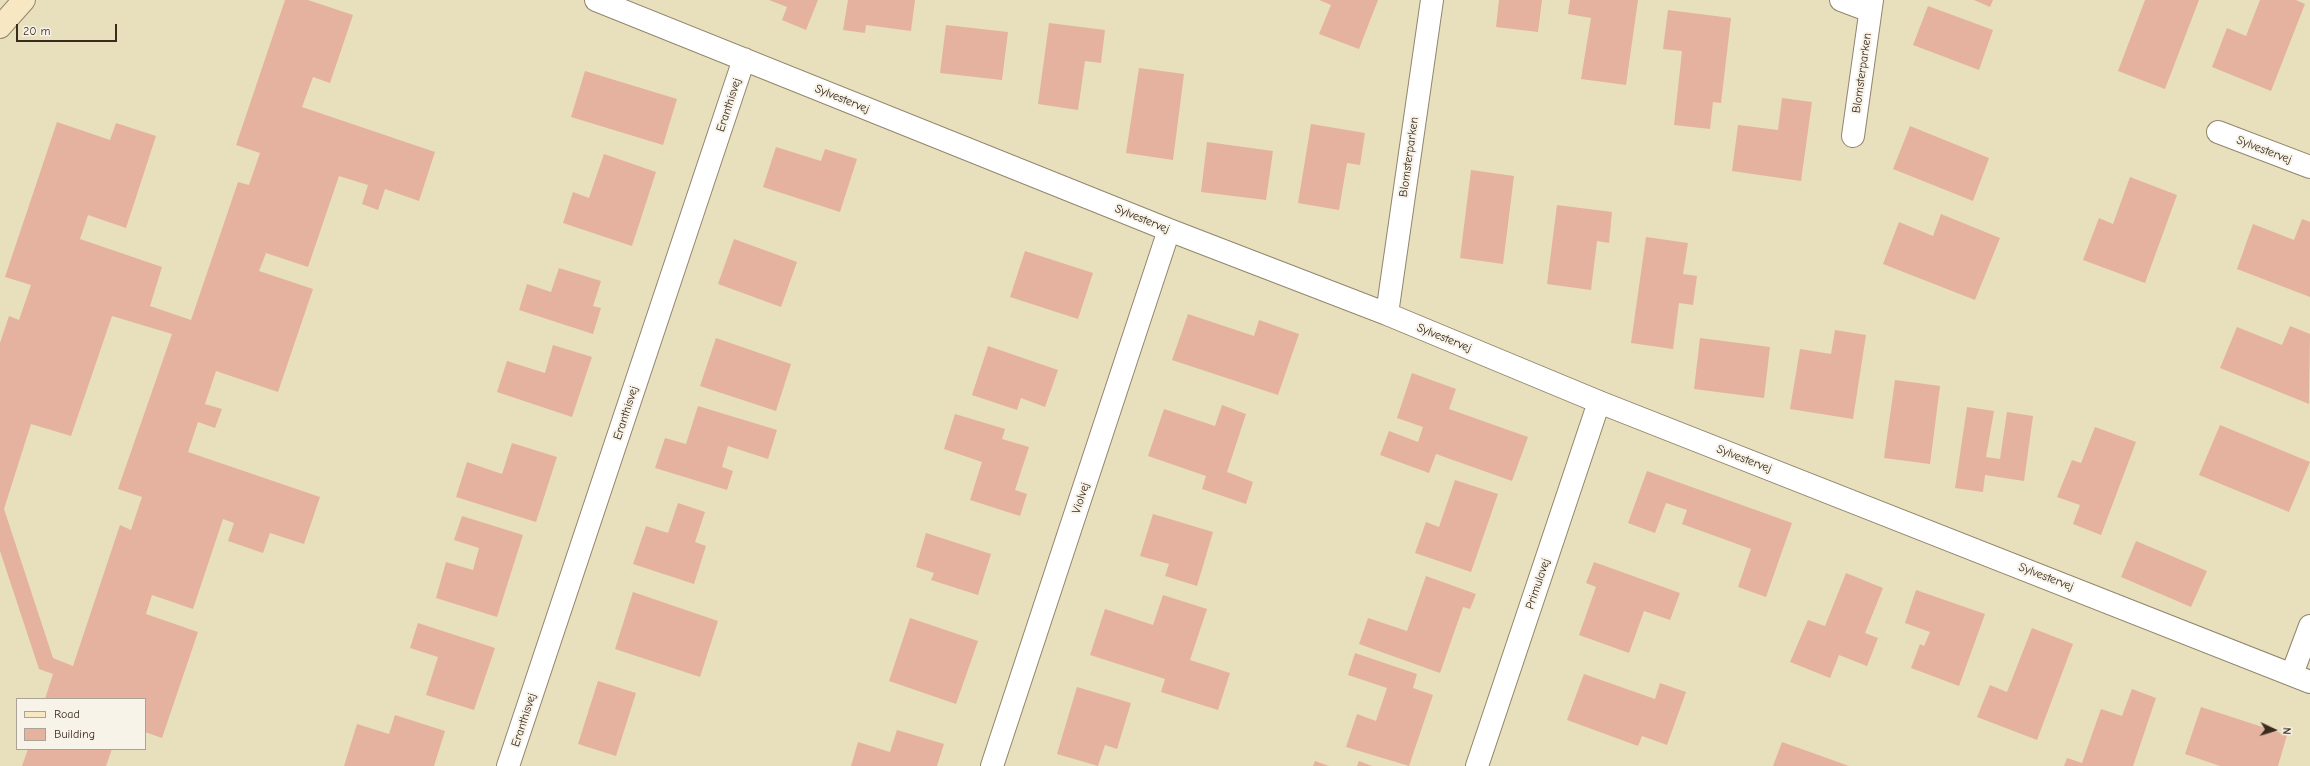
<!DOCTYPE html>
<style>
body{margin:0}
#map{position:relative;width:2310px;height:766px;overflow:hidden;background:#e8e0bc;font-family:"Comic Neue",sans-serif}
canvas{display:block}
.legend{position:absolute;left:16px;top:698px;width:130px;height:52px;box-sizing:border-box;background:#f7f3e8;border:1px solid #aca397;margin:0;padding:5px 7px;list-style:none;font-size:12px;color:#3b2a1e}
.legend li{display:flex;align-items:center;gap:8px;height:20px}
.legend b{width:20px;border:1px solid #aca397}
.north{position:absolute;left:2254px;top:710px;width:40px;height:40px;-webkit-text-stroke:3px #f7f3e8;paint-order:stroke;rotate:94deg;font-size:11px;font-weight:700;line-height:16px;text-align:center;color:#3b2a1e}
.north::after{content:'';display:block;margin:auto;width:14px;height:18px;background:#3b2a1e;clip-path:polygon(50% 0,100% 100%,50% 72%,0 100%)}
.scale{position:absolute;left:16px;top:24px;width:101px;height:18px;box-sizing:border-box;border:2px solid #3b2a1e;border-top:0;padding-left:5px;font-size:12px;line-height:14px;white-space:nowrap;color:#3b2a1e;-webkit-text-stroke:3px #f7f3e8;paint-order:stroke}
</style>
<div id="map">
<canvas width="2310" height="766"></canvas>
<ul class="legend">
<li><b style="height:5px;background:#f7e8c3"></b>Road</li>
<li><b style="height:11px;background:#e4b29f"></b>Building</li>
</ul>
<div class="north">N</div>
<div class="scale">20 m</div>
</div>
<script>
const context = document.querySelector('canvas').getContext('2d');
context.lineJoin = 'round';
function paint(path, color) { context.fillStyle = color; context.fill(path, 'evenodd'); }
function stroke(path, color, width, dash) { context.strokeStyle = color; context.lineWidth = width; context.lineCap = dash ? 'butt' : 'round'; context.setLineDash(dash || []); context.stroke(path); }
function write(font, color, halo, rows, align = 'center') {
  context.font = font + ' "Comic Neue",sans-serif'; context.lineWidth = 4; context.setLineDash([]); context.textBaseline = 'middle'; context.strokeStyle = halo; context.fillStyle = color; for (const [text, x, y, turn = 0] of rows) {
    context.save(); context.translate(x, y); context.rotate((+turn || 0) * Math.PI / 180); context.textAlign = isNaN(turn) ? turn : align; if (halo) context.strokeText(text, 0, 0); context.fillText(text, 0, 0); context.restore();
  }
}
paint(new Path2D(`
 M285,0h23l45,15 -23,68 -17,-6 -11,30 133,45 -16,49 -34,-12 -7,21 -16,-6 6,-19 -29,-9 -31,91 -42,-14 -7,18 54,18 -35,103 -62,-21 -11,33 17,5 -7,19 -17,-6 -10,30 132,45 -16,47 -34,-11 -7,20 -35,-12 6,-18 -11,-4 -30,90 -41,-14 -6,19 52,18 -36,106 -17,-6v-33h-100l8,-25 -14,-5 -39,-118v-208l9,-27 10,4 12,-35 -26,-8 52,-155 53,18 6,-17 40,13 -30,92 -38,-13 -8,24 82,28 -12,39 41,14 47,-138 11,3 11,-32 -24,-8zM112,316l60,18 -54,155 24,8 -11,33 -11,-5 -47,141 -20,-8 -49,-149 27,-85 40,12z
 M769,0h49l-12,30 -24,-10 5,-13z
 M848,0h67l-4,31 -45,-6 -1,8 -22,-3z
 M1319,0h59l-19,49 -40,-15 12,-29z
 M1499,0h43l-4,32 -42,-5z
 M1570,0h68l-12,85 -45,-6 10,-61 -23,-4z
 M1974,0h19l-3,7z
 M2145,0h54l-34,89 -47,-18z
 M2260,0h36l9,4 -34,87 -59,-24 15,-39 19,8z
 M1928,6l65,24 -14,40 -66,-25z
 M1668,10l63,8 -10,85 -8,-1 -3,27 -36,-4 8,-74 -19,-2z
 M1049,23l56,7 -4,33 -16,-2 -7,49 -40,-6z
 M946,25l62,7 -6,48 -62,-7z
 M1139,68l45,6 -11,86 -47,-7z
 M585,71l92,28 -14,46 -92,-28z
 M1782,98l30,4 -11,79 -69,-10 6,-46 40,5z
 M1311,124l54,9 -5,32 -13,-2 -8,47 -41,-7z
 M1910,126l79,32 -16,43 -80,-32z
 M1207,142l66,9 -7,49 -65,-8z
 M776,147l45,14 4,-12 32,10 -17,53 -77,-25z
 M604,154l52,18 -24,74 -69,-23 10,-31 16,6z
 M1471,170l43,6 -11,88 -43,-6z
 M2130,177l47,18 -32,88 -62,-23 16,-42 14,6z
 M1557,205l55,7 -3,31 -12,-2 -6,49 -44,-6z
 M1941,214l59,24 -25,62 -92,-36 16,-42 34,14z
 M2302,219l8,3v75l-73,-28 16,-45 41,16z
 M1646,237l42,6 -5,31 14,2 -4,29 -14,-2 -6,46 -42,-6z
 M734,239l63,23 -16,45 -63,-23z
 M1025,251l68,22 -15,46 -68,-22z
 M559,268l42,13 -8,25 8,2 -8,26 -74,-24 8,-26 24,8z
 M1188,314l66,22 5,-16 40,14 -21,61 -106,-35z
 M2290,326l20,8 -1,70 -89,-36 17,-41 45,18z
 M1835,330l31,5 -13,84 -63,-10 10,-60 31,5z
 M716,338l75,26 -15,47 -76,-25z
 M1700,338l70,9 -6,51 -70,-9z
 M553,345l39,12 -20,60 -75,-25 10,-31 38,12z
 M988,346l70,24 -13,37 -24,-9 -4,12 -45,-15z
 M1412,373l44,16 -7,20 79,28 -16,44 -76,-27 -7,19 -49,-18 9,-24 29,11 5,-15 -26,-9z
 M1895,380l45,6 -10,78 -46,-6z
 M1222,405l24,9 -19,58 26,10 -7,22 -44,-15 4,-13 -58,-20 16,-47 51,17z
 M698,406l79,24 -9,29 -40,-13 -6,21 11,4 -6,19 -72,-22 10,-30 21,6z
 M1967,407l27,4 -8,46 14,2 7,-47 26,4 -9,65 -39,-6 -2,17 -28,-4z
 M955,414l50,15 -3,10 27,8 -14,43 12,4 -7,22 -50,-16 12,-38 -38,-13z
 M2220,425l90,37 -21,50 -90,-37z
 M2095,427l41,15 -35,93 -28,-11 7,-19 -23,-8 15,-37 9,3z
 M512,443l45,14 -21,65 -80,-25 11,-35 35,12z
 M1647,471l145,52 -26,74 -28,-10 13,-38 -69,-25 5,-14 -21,-7 -11,30 -27,-10z
 M1455,480l43,14 -27,78 -56,-19 11,-31 13,5z
 M678,503l27,9 -10,30 11,4 -12,38 -61,-20 13,-38 22,7z
 M1153,514l60,18 -16,54 -32,-10 4,-12 -29,-8z
 M462,516l61,19 -26,82 -61,-19 10,-36 27,8 6,-22 -25,-8z
 M926,533l65,21 -13,41 -47,-15 3,-7 -18,-6z
 M2136,541l71,30 -16,36 -70,-30z
 M1594,562l86,31 -10,27 -26,-9 -15,42 -50,-18 17,-48 -10,-4z
 M1846,573l37,15 -18,45 13,5 -11,28 -28,-11 -9,23 -40,-16 18,-42 17,6z
 M1426,576l50,18 -6,15 -7,-2 -23,66 -81,-29 9,-26 39,13z
 M1916,590l69,24 -26,72 -48,-18 9,-24 4,2 6,-14 -25,-9z
 M633,592l85,29 -18,56 -85,-28z
 M1163,595l44,14 -17,51 40,13 -12,37 -57,-18 4,-13 -75,-24 15,-46 48,16z
 M910,618l68,23 -22,63 -67,-23z
 M418,623l77,25 -21,62 -48,-15 12,-38 -28,-9z
 M2032,628l41,16 -36,96 -60,-23 13,-32 17,7z
 M1355,653l62,21 -4,14 20,7 -24,71 -63,-19 11,-33 19,7 11,-33 -39,-13z
 M1584,674l71,25 5,-16 26,9 -19,53 -25,-9 -4,10 -71,-26z
 M598,681l38,12 -20,63 -38,-12z
 M1077,687l54,16 -14,46 -12,-4 -7,21 -41,-12z
 M2132,689l24,9 -23,68h-69l3,-8 15,5 19,-54 21,7z
 M2201,707l86,28 -9,31h-58l-35,-12z
 M395,715l50,16 -11,35h-90l13,-42 32,10z
 M897,730l47,14 -7,22h-86l7,-24 32,10z
 M1782,742l67,24h-76z
 M28,749h84l-6,17h-84z
 M1315,761l14,5h-16z
 M1359,761l13,5h-15z`), '#e4b29f');
const street = new Path2D(`
 M596,0l573,230 218,84 212,88 711,280
 M1841,0l29,11
 M2218,132l92,35
 M1853,136l19,-136
 M1387,314l45,-314
 M2292,674l18,-48
 M508,766l236,-707
 M992,766l177,-536
 M1477,766l122,-364`);
const secondary = new Path2D(`
 M0,27l24,-27`);
stroke(street, '#92856d', 24);
stroke(secondary, '#92856d', 24);
stroke(street, '#fff', 22);
stroke(secondary, '#f7e8c3', 22);
write('12px', '#3b2a1e', '#f7f3e8', [
 ["Blomsterparken",1862,73,-82],
 ["Sylvestervej",842,99,22],
 ["Eranthisvej",729,105,-72],
 ["Sylvestervej",2264,150,21],
 ["Blomsterparken",1409,157,-82],
 ["Sylvestervej",1142,219,22],
 ["Sylvestervej",1444,338,22],
 ["Eranthisvej",626,413,-72],
 ["Sylvestervej",1744,459,21],
 ["Violvej",1081,498,-72],
 ["Sylvestervej",2046,577,21],
 ["Primulavej",1538,584,-71],
 ["Eranthisvej",524,720,-72]
]);
</script>
